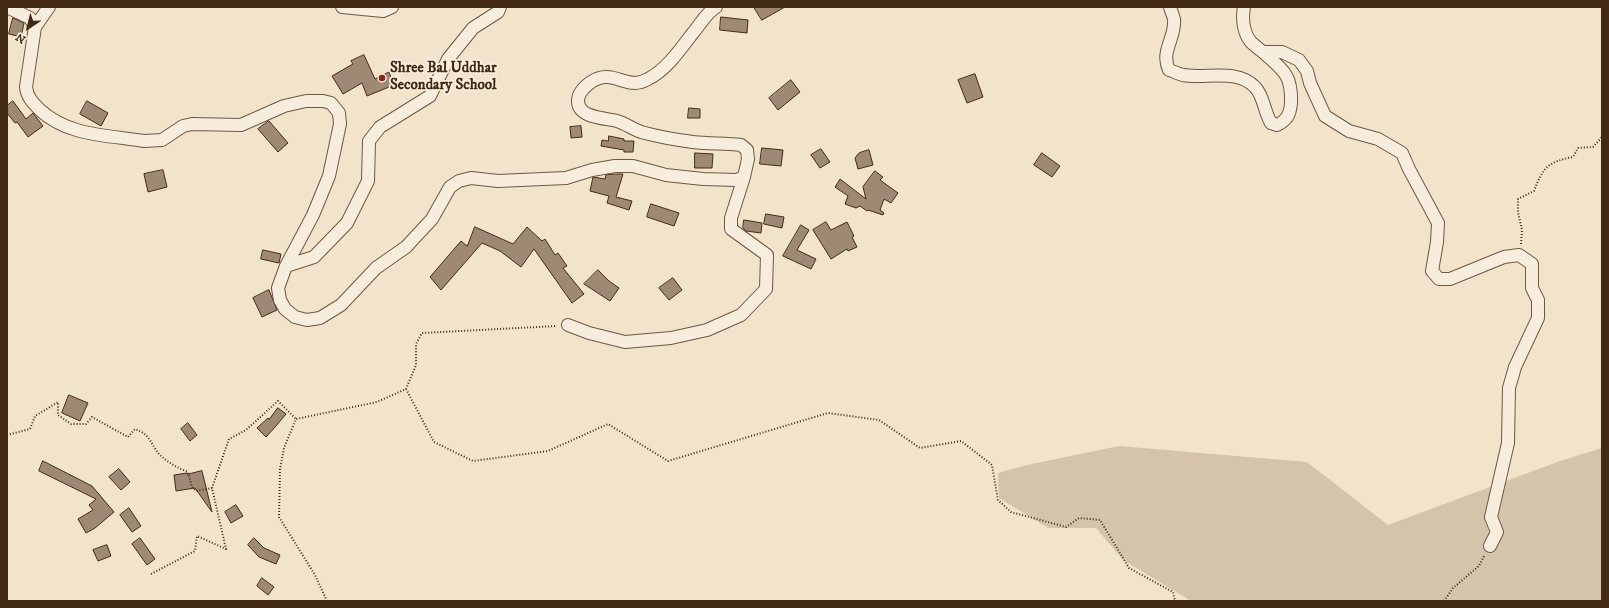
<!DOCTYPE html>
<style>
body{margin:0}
#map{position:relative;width:1609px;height:608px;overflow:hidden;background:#f2e3cb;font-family:"IM FELL DW Pica",serif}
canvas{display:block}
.frame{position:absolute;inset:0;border:8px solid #432a15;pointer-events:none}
.north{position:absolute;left:8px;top:8px;width:40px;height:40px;-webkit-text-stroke:3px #f7eddd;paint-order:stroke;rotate:215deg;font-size:11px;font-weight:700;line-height:16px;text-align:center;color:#432a15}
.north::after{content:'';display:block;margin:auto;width:14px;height:18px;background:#432a15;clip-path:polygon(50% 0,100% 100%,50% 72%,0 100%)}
</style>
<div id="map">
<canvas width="1609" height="608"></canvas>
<div class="frame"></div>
<div class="north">N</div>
</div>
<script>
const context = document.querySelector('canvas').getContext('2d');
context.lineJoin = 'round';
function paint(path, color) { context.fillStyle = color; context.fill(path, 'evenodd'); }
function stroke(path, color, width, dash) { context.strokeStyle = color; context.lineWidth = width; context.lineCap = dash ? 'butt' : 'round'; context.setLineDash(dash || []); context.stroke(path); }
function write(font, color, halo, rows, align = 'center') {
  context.font = font + ' "IM FELL DW Pica",serif'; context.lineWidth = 3.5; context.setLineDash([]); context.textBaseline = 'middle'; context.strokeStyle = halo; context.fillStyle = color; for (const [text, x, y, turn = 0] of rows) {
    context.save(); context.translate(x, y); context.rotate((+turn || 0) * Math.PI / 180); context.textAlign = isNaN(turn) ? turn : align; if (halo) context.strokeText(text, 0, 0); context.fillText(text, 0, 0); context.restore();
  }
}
paint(new Path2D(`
 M1119,446l188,16 81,63 172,-64 42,-13v153h-411l-68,-41 -27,-32h-48l-49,-30 -1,-25 29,-8z`), '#d4c4ac');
const building = new Path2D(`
 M754,7h31l-23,13z
 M721,17l27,3 -1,13 -27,-3z
 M13,18l11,5 -3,14 -12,-3z
 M364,55l11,24 14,-7 5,13 -27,11 -5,-13 -19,11 -11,-18 21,-12 -2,-3z
 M975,74l8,23 -16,6 -9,-23z
 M791,80l9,12 -22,18 -9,-12z
 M13,101l13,18 7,-6 10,13 -15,11 -11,-15 -2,1 -8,-10v-7z
 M87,101l21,12 -7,13 -21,-12z
 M689,108l11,1v9h-12z
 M269,121l19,22 -10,9 -20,-23z
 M581,126l1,11 -11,1 -1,-11z
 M609,136l15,3v2h10l-1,11h-9v-2l-23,-4 1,-6 6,1z
 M762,148l21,2 -2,16 -21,-2z
 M821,149l9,13 -10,6 -9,-13z
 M869,150l4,15 -15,4 -3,-11 4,-5z
 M695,153l18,1 -1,14h-17z
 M1042,153l18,13 -8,11 -18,-12z
 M163,170l4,17 -19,5 -4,-18z
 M875,171l8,6 -3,3 18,13 -7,10 -7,-4 -4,11 4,3 -1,2 -15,-5 -1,1 -7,-5 -4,2 -11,-4 3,-8 -13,-9 5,-8 26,20 -3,-12z
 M616,174h7l-7,23 16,4 -3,9 -22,-7 2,-7 -19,-5 3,-14 12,2 1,-4z
 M651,204l28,9 -5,13 -27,-9z
 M766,214l18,3 -2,11 -18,-4z
 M744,220l18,3 -1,10 -15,-2 -3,-3z
 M826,222l5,8 16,-8 7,14 -2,1 5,10 -9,4 -1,-2 -16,10 -18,-29z
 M801,225l8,5 -12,20 19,9 -5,10 -28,-13z
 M475,227l38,17 14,-17 15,14 3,-2 10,16 3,-2 9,13 -4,2 21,26 -12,9 -38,-54 -13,18 -21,-16 -18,-8 -41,47 -11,-13 31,-36 6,5z
 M263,250l18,4 -2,9 -18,-4z
 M598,270l11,11 10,7 -9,13 -26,-17z
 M673,278l9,12 -13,10 -10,-12z
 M269,290l8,20 -15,7 -9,-19z
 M69,395l19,8 -8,18 -18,-8z
 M278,408l8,6 -10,12 -10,11 -9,-9 11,-10 1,1z
 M188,423l9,12 -7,6 -9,-12z
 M43,461l49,25 22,26 -19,16 -9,5 -8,-14 15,-9 -4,-5 7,-6 -57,-28z
 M119,469l11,13 -9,8 -12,-13z
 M202,471l10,41 -17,-24 -19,3 -2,-16 13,-2v1z
 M236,505l7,11 -12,7 -6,-11z
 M129,508l12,18 -9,6 -12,-17z
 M140,538l15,21 -8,6 -15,-21z
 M254,538l10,10 16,7 -4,9 -17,-7 -11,-12z
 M107,545l4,11 -13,5 -5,-11z
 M262,578l12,9 -6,8 -11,-9z`);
paint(building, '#9e8a74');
stroke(building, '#432a15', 1);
const minor = new Path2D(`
 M7,7l23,11 5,9 -9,60c1,10 7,16 14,23 28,26 67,25 104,31l18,-1 21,-14 9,-2 49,1 43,-19 22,-5h17l8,2 8,10 1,11 -11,52 -16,39 -27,51 -8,22 2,12 5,9 10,8 12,3 13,-2 21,-13 35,-37 30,-21 26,-28 18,-32 9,-6 12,-3 27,3 68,-3 26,-8 23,-4h18l33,9 37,4 33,1 8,-3 4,-18 -1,-9 -6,-5c-16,-2 -32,-1 -48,-3 -16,-2 -33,-5 -48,-9 -10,-2 -18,-9 -28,-12 -12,-3 -39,-3 -39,-20 0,-8 6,-14 13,-19 23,-15 35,10 57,-3 18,-9 32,-29 44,-45 8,-9 14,-21 24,-27
 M342,7l41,4 9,-4
 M1170,7c1,4 3,8 4,12 2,19 -14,32 -5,51 4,1 9,4 14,5 23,4 54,-7 72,12 9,9 9,25 16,36l6,2c10,-5 13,-10 14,-22 1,-29 -8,-33 -28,-51 -4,-3 -8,-6 -12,-10 -8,-9 -9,-24 -7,-35
 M35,27l14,-20
 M1263,52h19l17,8 8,11 3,12 15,33 24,15 29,8 24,14 7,16 29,54 -1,19 -5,29 7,8h11l54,-22 15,-2 13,9v24l6,12v18l-23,49 -6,21 -1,55 -17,74 6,15 -7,14
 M286,266l28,-9 33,-34 21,-42 1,-40 11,-14 50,-31 18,-37 25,-31 25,-16 2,-5
 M568,325l21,8 36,9 46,-4 36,-8 34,-15 25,-26 1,-34 -36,-26v-11l13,-41`);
stroke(minor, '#6f5842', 14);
stroke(new Path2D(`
 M1521,244l1,-14 -4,-18v-13l16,-8c9,-24 14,-29 39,-34l5,-9 15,-1 9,-10
 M406,389l28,53 39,19 75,-10 60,-27 60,37 160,-48 51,7 41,28 41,-7 31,24 6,35 13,12 55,15 13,-9 21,2 29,48 44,24 2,9
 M7,435l23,-6 5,-13 23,-14v13l13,9h15l6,-7 36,20 7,-8c17,6 15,16 26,27 8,7 17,12 27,16l4,15 4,4 16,-3
 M151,574l44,-23 2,-15 29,13 -14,-61 17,-49 17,-9 32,-29 18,18
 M327,601l-12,-26 -36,-58 1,-48 4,-21 12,-29 81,-17 29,-13 10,-24v-21l6,-11 135,-7
 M1444,601l9,-13 26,-22 5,-10`), '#432a15', 2, [1, 2]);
stroke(minor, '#f7eddd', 12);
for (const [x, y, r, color] of [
 [382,78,4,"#8f2418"]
]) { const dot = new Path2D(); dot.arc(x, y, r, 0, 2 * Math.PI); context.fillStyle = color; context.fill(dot); stroke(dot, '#f7eddd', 1.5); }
write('bold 15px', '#432a15', '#f7eddd', [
 ["Shree Bal Uddhar",390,69],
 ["Secondary School",390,86]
], 'left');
</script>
